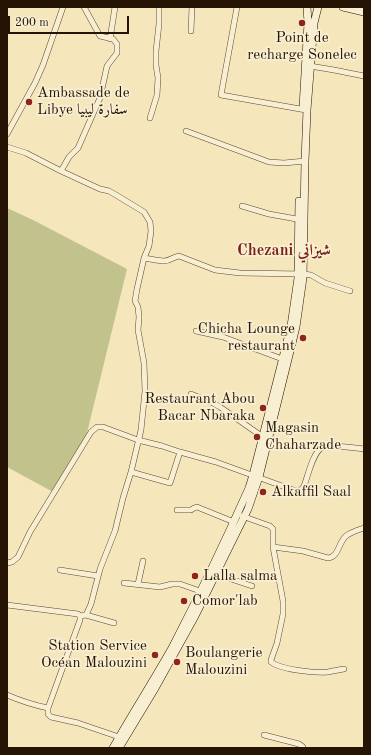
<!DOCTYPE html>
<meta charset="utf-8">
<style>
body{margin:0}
#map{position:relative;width:371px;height:755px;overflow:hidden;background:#f5e6bc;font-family:"Old Standard TT",serif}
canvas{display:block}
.frame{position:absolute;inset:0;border:8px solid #251303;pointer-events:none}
.scale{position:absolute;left:8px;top:16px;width:121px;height:18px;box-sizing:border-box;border:2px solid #251303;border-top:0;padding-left:5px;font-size:12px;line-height:14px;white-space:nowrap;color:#251303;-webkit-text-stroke:3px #f8efd3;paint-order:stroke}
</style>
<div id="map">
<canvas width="371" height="755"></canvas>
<div class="frame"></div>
<div class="scale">200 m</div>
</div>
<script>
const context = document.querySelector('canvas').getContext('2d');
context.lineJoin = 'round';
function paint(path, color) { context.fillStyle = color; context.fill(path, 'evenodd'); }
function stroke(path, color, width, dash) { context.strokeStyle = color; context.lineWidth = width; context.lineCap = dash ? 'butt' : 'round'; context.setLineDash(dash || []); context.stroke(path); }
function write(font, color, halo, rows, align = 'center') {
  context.font = font + ' "Old Standard TT",Amiri,serif'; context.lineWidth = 3.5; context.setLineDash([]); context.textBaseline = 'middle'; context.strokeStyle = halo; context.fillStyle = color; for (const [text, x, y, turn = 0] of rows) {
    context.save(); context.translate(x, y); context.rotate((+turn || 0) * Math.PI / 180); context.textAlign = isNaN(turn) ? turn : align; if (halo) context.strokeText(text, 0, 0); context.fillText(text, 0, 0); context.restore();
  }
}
paint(new Path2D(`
 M7,208l26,12 94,49 -42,172 -30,52 -48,-26z`), '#c2c38c');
const street = new Path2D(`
 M237,7l-16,88 85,15
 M191,31l1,-24
 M110,39l5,-32
 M310,66l24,4 30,6
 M150,118l7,-23 1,-17 -2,-13v-14l3,-27v-17
 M186,131l83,31 15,1 21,-2
 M7,134l28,-51 8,-18 20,-58
 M7,147l19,6 35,18 39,18 9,2 7,4 28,17 6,10 1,9 -2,15 -5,12 -7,31 -2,12 3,6 1,10 -1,13 6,33 1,28 -4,39 -10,42 -8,26 -8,33 -15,38 -9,35 -5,11 -6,1 -2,-2 -71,-9
 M61,171l8,-14 9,-9 22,-50 7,-32 10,-13v-9l-4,-5 -13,-3 -16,-29
 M242,206l27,8 33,6
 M144,258c7,1 14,3 20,3 6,0 9,-4 15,-5l36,14 25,3 63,1 8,1 14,8 25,8
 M196,331l27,6 62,23
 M191,394l22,9 7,4 43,30
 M131,472l39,11 10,-31
 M177,510h14l3,-2 3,-1 37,15
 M242,516l28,10 3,3v18l10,54v13l-6,29 -6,17v2c10,8 44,11 57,10 5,-1 10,-2 16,-3
 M273,547l30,4 25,7c11,-1 10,-15 18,-22 5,-4 12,-6 18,-8
 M7,563l5,-1 6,-5 12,-25 61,-100 6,-5h6l35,13 24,6 18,6 36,10 80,29 6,-2 2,-3c4,-10 9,-35 19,-39 7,-3 33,1 41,2
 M60,570l38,6
 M213,573l39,13
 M124,583l36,4 12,-3h8l20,7
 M138,584l5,-23
 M86,615l28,8
 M80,616v4l-32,88v6l3,3 27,6 41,14
 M7,695c14,6 26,10 41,13
 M264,735l35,9 4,3v1`);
const secondary = new Path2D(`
 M343,7l21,5
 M303,107l5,-84 -1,-16
 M113,748c19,-34 40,-66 59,-100 27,-52 53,-106 77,-160l4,-13 38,-149 7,-48 1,-77
 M119,748l35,-58 41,-74 53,-107 11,-32 37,-150 7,-49 2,-117 2,-51 7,-87 4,-16`);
stroke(street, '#594831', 6);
stroke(secondary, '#251303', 8);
stroke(street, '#f8efd3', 5);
stroke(secondary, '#f8efd3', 7);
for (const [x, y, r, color] of [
 [302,23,4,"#8f2418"],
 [29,102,4,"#8f2418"],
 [303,338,4,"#8f2418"],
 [263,408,4,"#8f2418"],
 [257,437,4,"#8f2418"],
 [263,492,4,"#8f2418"],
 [195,576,4,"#8f2418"],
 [184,601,4,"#8f2418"],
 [155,655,4,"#8f2418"],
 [177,662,4,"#8f2418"]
]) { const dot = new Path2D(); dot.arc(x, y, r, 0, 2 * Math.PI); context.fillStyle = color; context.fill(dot); stroke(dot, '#f8efd3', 1.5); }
write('15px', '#251303', '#f8efd3', [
 ["Point de",302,38,"center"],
 ["recharge Sonelec",302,55,"center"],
 ["Ambassade de",37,93],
 ["Libye سفارة ليبيا",37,110],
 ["Chicha Lounge",295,329,"right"],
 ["restaurant",295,346,"right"],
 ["Restaurant Abou",255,399,"right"],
 ["Bacar Nbaraka",255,416,"right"],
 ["Magasin",265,428],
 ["Chaharzade",265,445],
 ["Alkaffil Saal",271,492],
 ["Lalla salma",203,576],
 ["Comor'lab",192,601],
 ["Station Service",147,646,"right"],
 ["Océan Malouzini",147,663,"right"],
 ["Boulangerie",185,653],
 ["Malouzini",185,670]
], 'left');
write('bold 16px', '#7a1f14', '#f8efd3', [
 ["Chezani شيزاني",284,251]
]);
</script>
